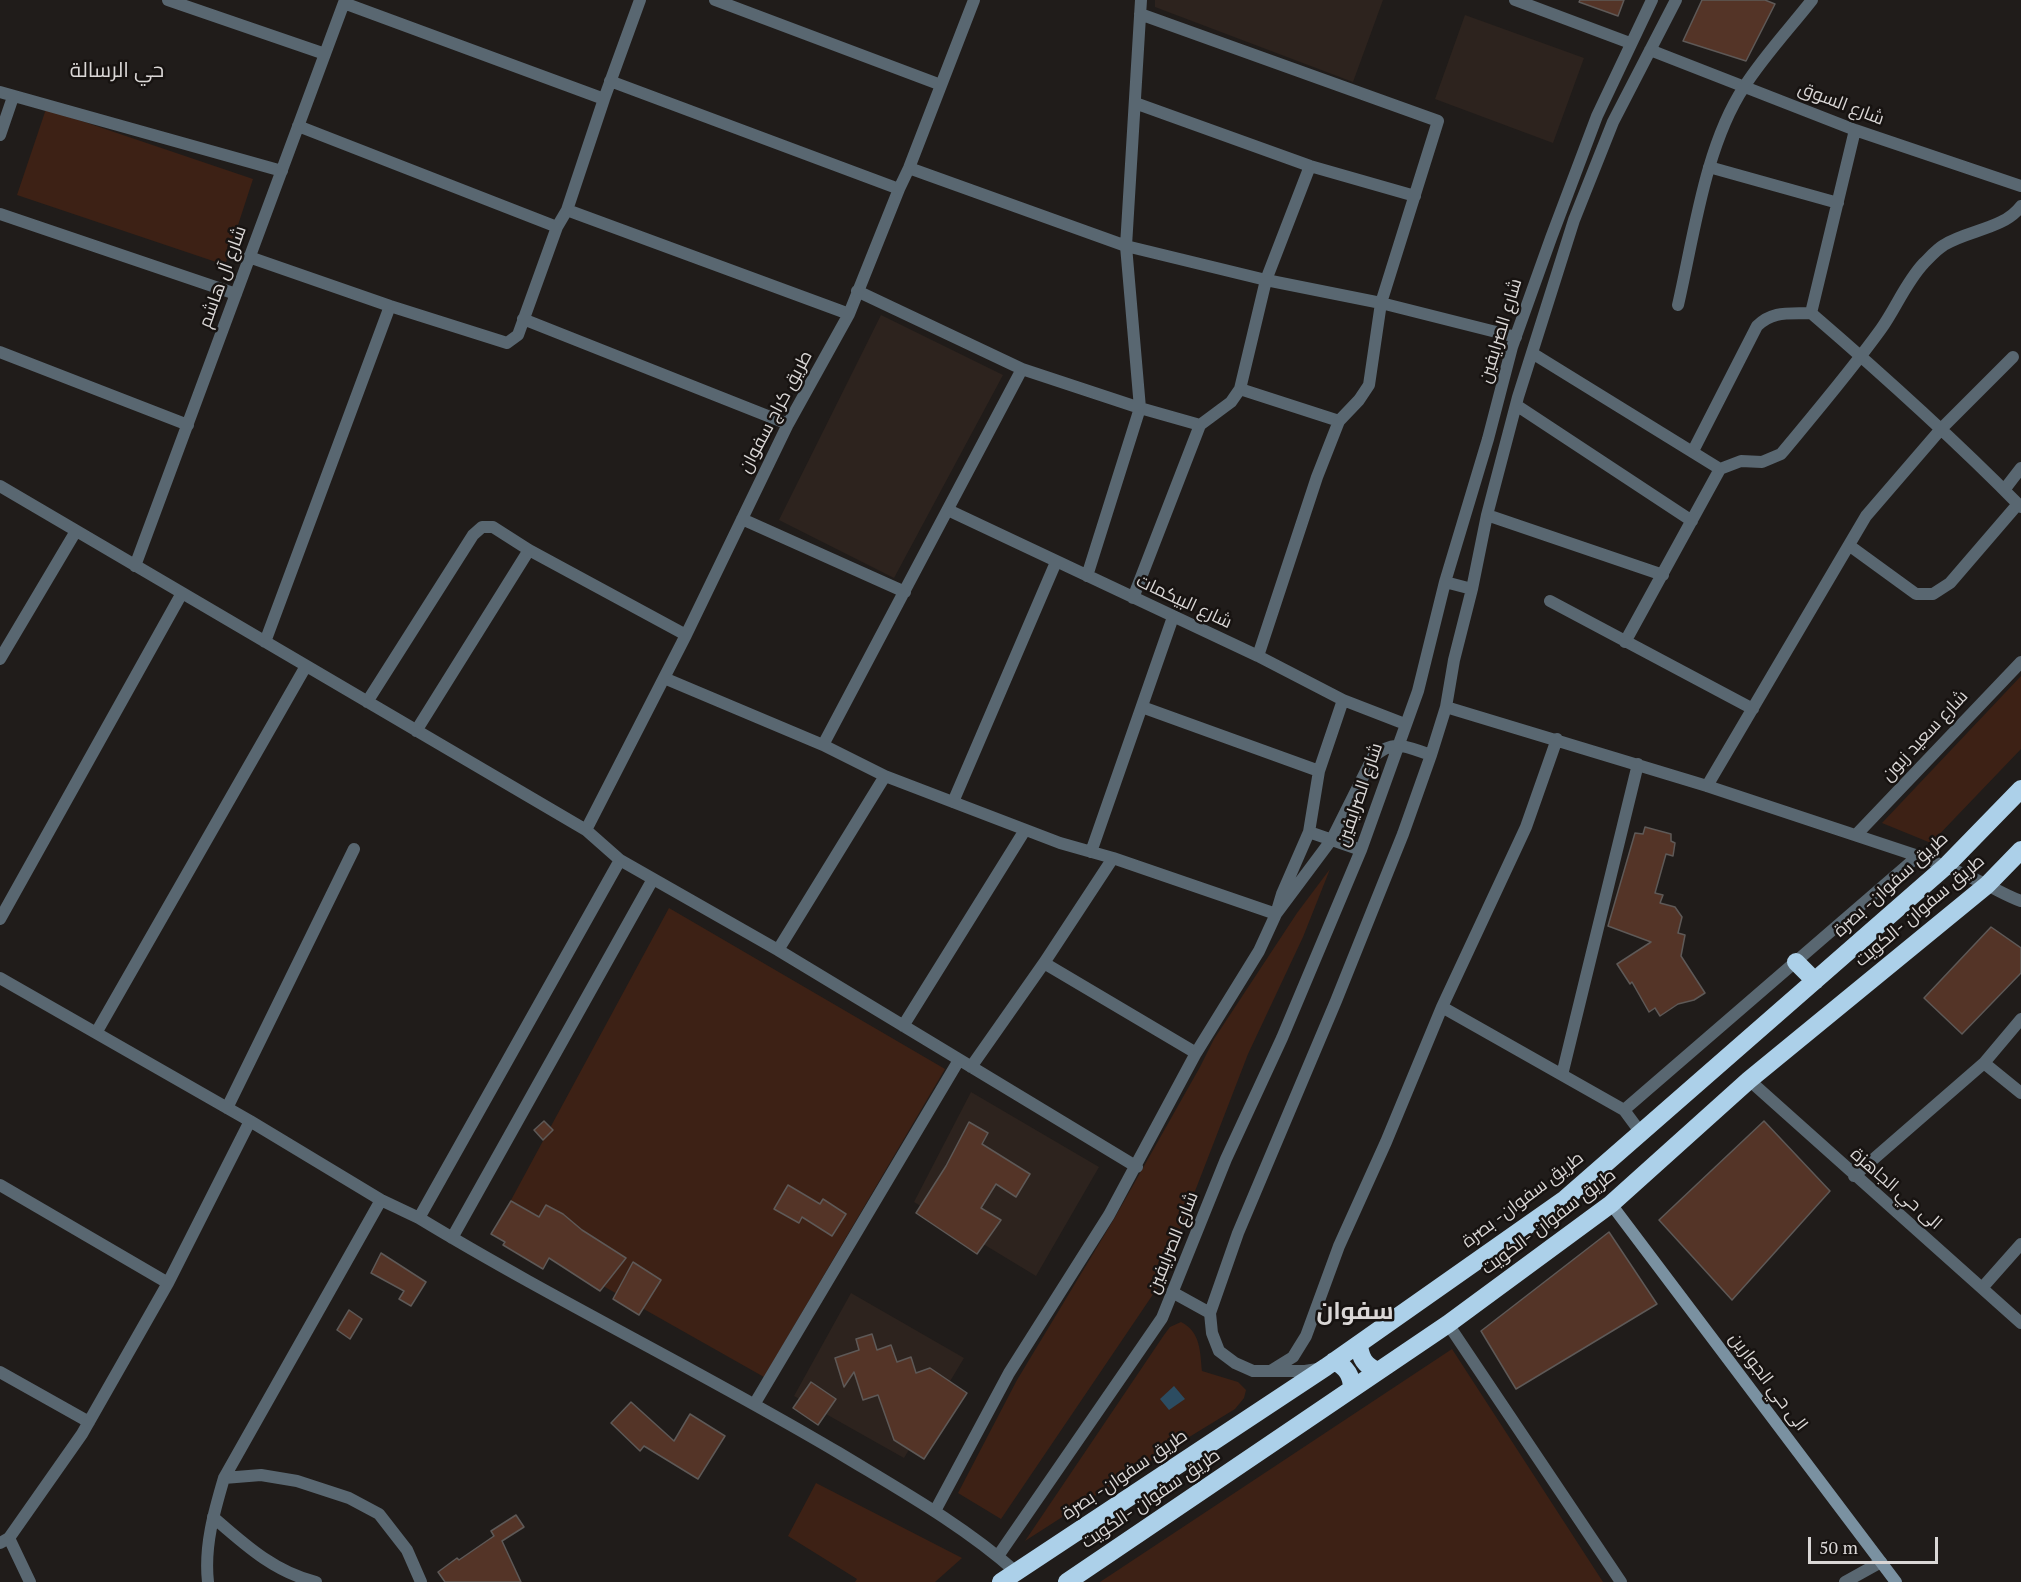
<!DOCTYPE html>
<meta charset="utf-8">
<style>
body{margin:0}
#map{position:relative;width:2021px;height:1582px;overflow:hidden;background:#201c1a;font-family:"PT Serif",serif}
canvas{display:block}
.scale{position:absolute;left:1808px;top:1537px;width:130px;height:27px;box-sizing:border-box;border:3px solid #dad7d6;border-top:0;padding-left:8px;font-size:18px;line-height:21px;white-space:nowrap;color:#dad7d6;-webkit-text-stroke:4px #171311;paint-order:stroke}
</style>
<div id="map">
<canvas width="2021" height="1582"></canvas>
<div class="scale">50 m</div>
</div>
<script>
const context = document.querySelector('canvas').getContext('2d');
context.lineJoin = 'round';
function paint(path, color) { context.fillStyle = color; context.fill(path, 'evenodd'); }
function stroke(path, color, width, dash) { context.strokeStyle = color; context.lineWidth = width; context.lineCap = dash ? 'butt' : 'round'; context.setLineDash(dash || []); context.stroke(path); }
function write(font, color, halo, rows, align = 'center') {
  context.font = font + ' "PT Serif",Cairo,serif'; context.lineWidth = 5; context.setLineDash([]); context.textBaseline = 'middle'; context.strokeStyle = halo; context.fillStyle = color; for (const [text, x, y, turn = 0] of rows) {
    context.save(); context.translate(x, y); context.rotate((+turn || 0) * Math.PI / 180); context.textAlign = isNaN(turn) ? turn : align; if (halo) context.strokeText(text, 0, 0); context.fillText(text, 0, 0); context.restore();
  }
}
paint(new Path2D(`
 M1155,0h228l-30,82 -198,-75z
 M1465,15l119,43 -31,85 -118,-44z
 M881,315l122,60 -109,203 -115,-58z
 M971,1092l128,75 -63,109 -122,-74z
 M851,1293l113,65 -60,100 -110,-62z`), '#2d231e');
paint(new Path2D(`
 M46,109l207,70 -28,86 -208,-70z
 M2021,676v73l-90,94 -49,-20z
 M1330,869l-27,68 -55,117 -90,233 -157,232 -43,-26 59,-113 97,-161 86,-152 14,-28 83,-126z
 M669,908l276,161 -181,308 -267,-151z
 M1181,1322c20,10 19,30 21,49l36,11 8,8 -2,8 -9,11 -103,63 -107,69 139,-206 6,-8z
 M1452,1349l151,233h-503z
 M816,1483l146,75 -27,24h-80l2,-3 -69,-43z`), '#3d2115');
paint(new Path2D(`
 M1174,1386l11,13 -16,11 -9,-11z`), '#2c4c61');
const building = new Path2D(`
 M1580,0h44l-6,16 -39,-14z
 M1702,0h63l10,4 -29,57 -63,-20z
 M1645,827l26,7v7l4,2 -2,13 -7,-2 -11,39 8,2 -3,8 15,4 7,10 -4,16 7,2 -4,21 24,37 -11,7 -16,4 -18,12 -5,-8 -6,4 -17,-30 -2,2 -13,-20 34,-22 -43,-16 27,-93 8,1z
 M1991,927l30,21v25l-59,61 -38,-36z
 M544,1121l9,9 -10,10 -9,-10z
 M1764,1121l66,70 -98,109 -73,-80z
 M969,1122l19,11 -6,11 48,30 -14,23 -20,-13 -15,24 20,12 -24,34 -61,-41 30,-47z
 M788,1185l32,19 3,-5 23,15 -14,22 -30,-19 -3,6 -25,-14z
 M511,1201l28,16 7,-12 17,9 19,16 44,28 -26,33 -51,-33 -6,11 -40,-24 2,-3 -14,-8z
 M1609,1232l48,72 -141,85 -35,-58z
 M381,1253l45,29 -15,24 -12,-7 5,-8 -33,-18z
 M633,1262l28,18 -22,35 -26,-16z
 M349,1310l13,9 -12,20 -13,-9z
 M872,1334l5,16 14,-5 6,17 14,-5 5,16 14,-5 37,25 -43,66 -30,-19 -16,-45 -15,5 -9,-28 -10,15 -9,-29 24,-8 -3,-11z
 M811,1382l25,17 -18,26 -25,-17z
 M631,1402l43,39 16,-27 35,22 -27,43 -54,-33 -4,5 -29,-28z
 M516,1515l8,12 -22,14 19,41h-76l-7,-10 19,-14 2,2 35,-24 -3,-5z`);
paint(building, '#543427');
stroke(building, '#5e5957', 1.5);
stroke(new Path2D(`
 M168,0l157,54
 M715,0l226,85
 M1515,0l115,43
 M344,3l260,96
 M1140,14l298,107 -57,182 -12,82 -10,15 -20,21 -22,56 -59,179
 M1650,50l205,80 166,56
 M610,81l289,108
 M0,92l282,79
 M1135,103l175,63 105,30
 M298,126l259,101
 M0,135l13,-38
 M1709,167l129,36
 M909,168l217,78 140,34 115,23 135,34
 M567,210l282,104
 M0,214l236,80
 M249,257l141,49 117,37 11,-8 39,-108 10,-17 37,-111 36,-99
 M857,291l165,78 118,39 60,17
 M1678,305c16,-69 27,-159 66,-218 19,-30 46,-59 68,-87
 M1811,313l44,-183
 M523,319l265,105
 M0,352l188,73
 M1532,353l188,116 21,-8 21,1 19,-8c34,-41 69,-82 100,-125 15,-21 25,-47 43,-66 6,-6 13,-14 20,-18 24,-15 60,-16 77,-39
 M1240,389l99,32
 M1516,405l176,116
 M1693,451l64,-125c16,-16 33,-12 54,-13 72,62 143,126 210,194
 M0,486l586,344 34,30 158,90 359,217
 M2004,490l17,-22
 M948,510l310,146 85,44 62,24
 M1487,515l176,60
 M742,519l163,73
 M1850,546l66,48h17l17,-11 68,-79
 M135,566l210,-566
 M1087,576l53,-168 -14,-162 15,-246
 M1445,582l27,7
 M1133,598l67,-173 31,-23 9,-13 26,-109 44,-114
 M1550,601l203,108
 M265,642l125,-336
 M1625,642l95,-173
 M0,659l76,-128
 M664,678l159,67 62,31 175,67 53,15 163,56 56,-75 41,-82c22,-19 33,-10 58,-2
 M367,702l106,-167 9,-8h11l36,23 157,85
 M1446,707l261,79 211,70c22,8 44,17 65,27 13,6 24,13 38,18
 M416,731l113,-181
 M823,745l199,-376
 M1319,771l24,-71
 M1707,786l159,-270 75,-87 72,-72
 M953,802l103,-240
 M586,830l100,-195 102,-211 61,-110 50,-125 10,-21 65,-168
 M1309,832l52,18
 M1856,835l165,-173
 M1091,852l82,-235
 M0,919l182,-326
 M778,950l107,-174
 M1044,963l152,90
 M0,978l250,143 131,79 38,18c137,83 282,153 420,235 61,37 124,72 177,119
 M1442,1007l182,103 17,23
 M903,1026l122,-196
 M96,1033l210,-367
 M1984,1063l37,30
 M971,1067l73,-104 69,-105
 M1562,1075l76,-311
 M1749,1080l272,243
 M227,1108l127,-259
 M1624,1110l294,-254
 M1854,1176l130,-113 37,-44
 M0,1185l168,98
 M419,1218l201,-358
 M452,1238l201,-359
 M1982,1288l39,-44
 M1172,1292l38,21
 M1448,1324l173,258
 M1318,1369l-13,2h-52l-18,-8 -16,-12 -7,-18 -2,-20 28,-80 98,-232 67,-167 28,-79 15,-48 8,-47 18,-71 15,-74 31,-118 56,-177 39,-98 63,-122
 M1272,1370l21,-13 13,-21 33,-90 47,-104 56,-135 84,-180 31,-88
 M0,1372l89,50
 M755,1403l204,-343
 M224,1478l37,-3 36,6 52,17 30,16 28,36 14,32
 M935,1511l74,-138 100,-158 87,-162 63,-102 17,-37 6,-20 27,-62 10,-61 -177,-64
 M213,1517c31,27 61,55 103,65
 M9,1538l21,44
 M0,1543l9,-5 73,-104 86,-151 82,-162
 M998,1556l164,-238 64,-159 56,-121 79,-188 57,-159 27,-109 43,-143 24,-92 39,-109 46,-122 55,-116
 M208,1582c-4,-36 6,-70 16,-104l157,-278
 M1845,1582l36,-20`), '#596771', 12);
stroke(new Path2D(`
 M1611,1204l285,378`), '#7a91a1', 12);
stroke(new Path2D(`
 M1796,962l19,19
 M1359,1344c1,14 6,22 19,27
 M1334,1361c12,6 18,14 18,28
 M1001,1582l325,-215 239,-168 381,-333 75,-77
 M1067,1582l381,-258 163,-120 138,-124 238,-195 34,-35`), '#acd0e9', 18);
write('18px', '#dad7d6', '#171311', [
 ["شارع السوق",1841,104,21],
 ["شارع آل هاشم",223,277,-70],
 ["شارع الصرايفين",1501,331,-73],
 ["طريق كراج سفوان",776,412,-62],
 ["شارع البيكمات",1184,602,25],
 ["شارع سعيد زبون",1925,736,-47],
 ["شارع الصرايفين",1360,795,-71],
 ["طريق سفوان- بصرة",1891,885,-42],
 ["طريق سفوان -الكويت",1920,911,-40],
 ["الى حي الجاهزة",1896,1189,41],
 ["طريق سفوان- بصرة",1523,1200,-37],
 ["طريق سفوان -الكويت",1549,1222,-37],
 ["شارع الصرايفين",1173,1243,-68],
 ["الى حي الجوارين",1768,1382,53],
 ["طريق سفوان- بصرة",1125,1475,-34],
 ["طريق سفوان -الكويت",1151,1499,-34]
]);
write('21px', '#dad7d6', '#171311', [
 ["حي الرسالة",117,71]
]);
write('bold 24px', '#dad7d6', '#171311', [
 ["سفوان",1355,1312]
]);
</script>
